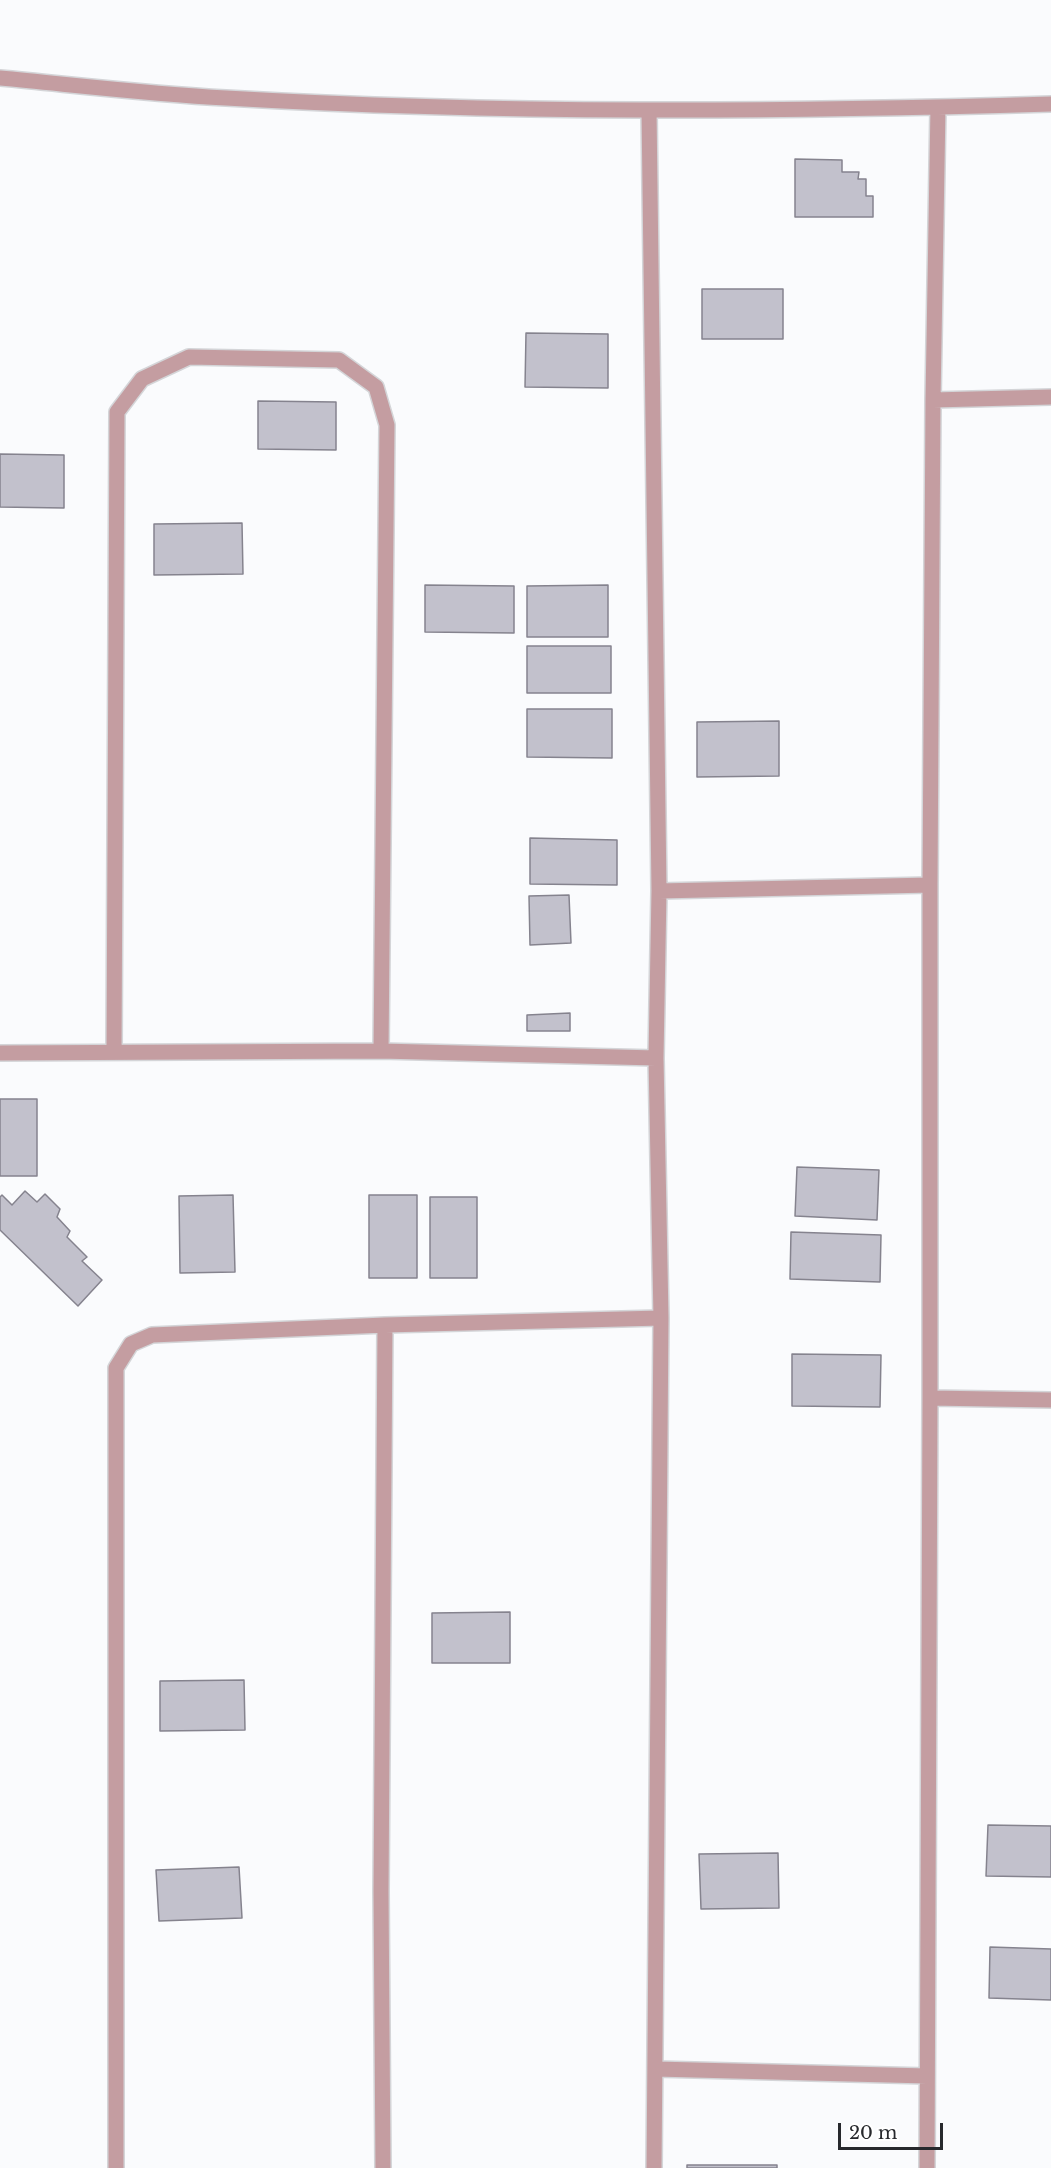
<!DOCTYPE html>
<style>
body{margin:0}
#map{position:relative;width:1051px;height:2168px;overflow:hidden;background:#fafbfd;font-family:"Libre Baskerville",serif}
canvas{display:block}
.scale{position:absolute;left:838px;top:2123px;width:105px;height:27px;box-sizing:border-box;border:3px solid #27292d;border-top:0;padding-left:8px;font-size:18px;line-height:21px;white-space:nowrap;color:#27292d;-webkit-text-stroke:4px #fff;paint-order:stroke}
</style>
<div id="map">
<canvas width="1051" height="2168"></canvas>
<div class="scale">20 m</div>
</div>
<script>
const context = document.querySelector('canvas').getContext('2d');
context.lineJoin = 'round';
function paint(path, color) { context.fillStyle = color; context.fill(path, 'evenodd'); }
function stroke(path, color, width, dash) { context.strokeStyle = color; context.lineWidth = width; context.lineCap = dash ? 'butt' : 'round'; context.setLineDash(dash || []); context.stroke(path); }
const building = new Path2D(`
 M795,159l47,1v12h17l-1,7h8v17h7v21h-78z
 M702,289h81v50h-81z
 M526,333l82,1v54l-83,-1z
 M258,401l78,1v48l-78,-1z
 M0,454l64,1v53l-64,-1z
 M242,523l1,51 -89,1v-51z
 M425,585l89,1v47l-89,-1z
 M608,585v52h-81v-51z
 M527,646h84v47h-84z
 M527,709h85v49l-85,-1z
 M779,721v55l-82,1v-55z
 M530,838l87,2v45l-87,-1z
 M569,895l2,48 -41,2 -1,-49z
 M570,1013v18h-43v-16z
 M0,1099h37v77h-37z
 M797,1167l82,3 -2,50 -82,-4z
 M25,1191l12,11 8,-8 15,15 -3,8 13,14 -3,6 20,20 -5,4 20,19 -24,26 -78,-76v-33l2,-2 10,10z
 M233,1195l2,77 -55,1 -1,-77z
 M369,1195h48v83h-48z
 M430,1197h47v81h-47z
 M791,1232l90,3 -1,47 -90,-3z
 M792,1354l89,1 -1,52 -88,-1z
 M510,1612v51h-78v-50z
 M244,1680l1,50 -85,1v-50z
 M988,1825l63,1v51l-65,-1z
 M778,1853l1,55 -78,1 -2,-55z
 M239,1867l3,51 -83,3 -3,-51z
 M990,1947l61,2v51l-62,-2z
 M687,2165h90v3h-90z`);
paint(building, '#c2c1cc');
stroke(building, '#85838e', 1.5);
const street = new Path2D(`
 M0,78c75,7 151,16 226,20 275,16 550,14 825,6
 M649,110l10,781 -3,167 5,260 -7,850
 M933,400l118,-3
 M659,891l271,-6
 M114,1051l3,-639 25,-33 47,-22 150,3 37,27 11,38 -6,626
 M0,1053l381,-2 275,7
 M930,1398l121,2
 M656,2069l271,7
 M116,2168v-800l15,-24 21,-9 233,-10 276,-7
 M383,2168l-2,-277 4,-566
 M927,2168l3,-770v-513l3,-485 5,-293`);
stroke(street, '#d4d5d8', 18);
stroke(street, '#c49da1', 15);
</script>
